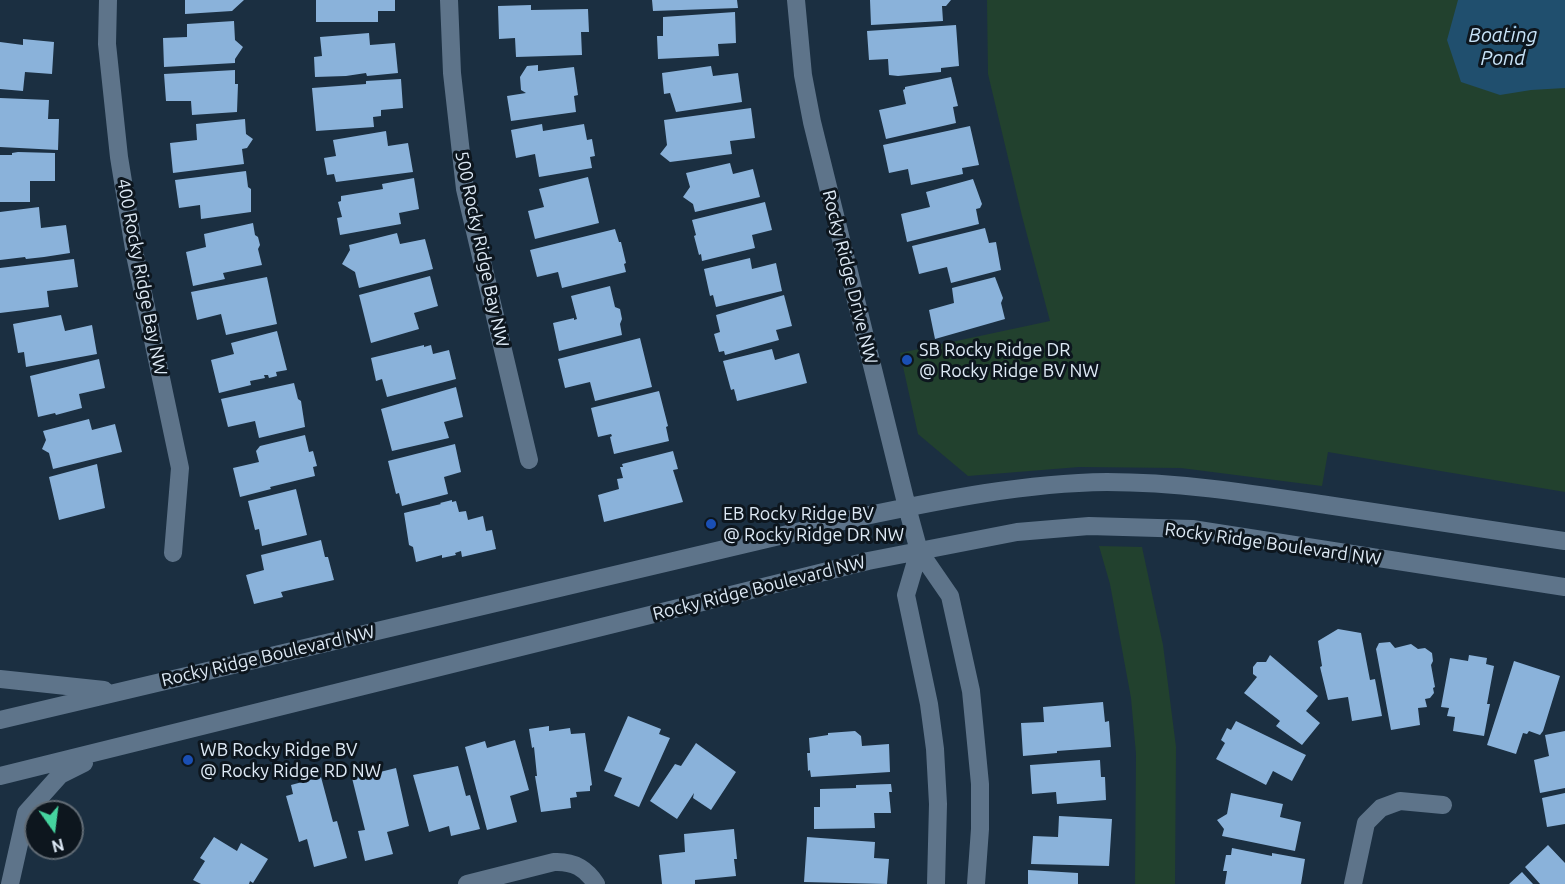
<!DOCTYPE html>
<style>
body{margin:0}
#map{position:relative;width:1565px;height:884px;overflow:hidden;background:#1b2f41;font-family:Ubuntu,sans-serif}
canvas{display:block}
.north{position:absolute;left:24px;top:800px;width:60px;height:60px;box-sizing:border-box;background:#0d161e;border:2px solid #616b74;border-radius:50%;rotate:166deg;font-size:16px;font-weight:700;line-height:24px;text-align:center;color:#deeaf6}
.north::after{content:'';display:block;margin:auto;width:21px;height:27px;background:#45d49f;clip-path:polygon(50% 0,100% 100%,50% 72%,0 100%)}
</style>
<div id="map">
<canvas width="1565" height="884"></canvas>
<div class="north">N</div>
</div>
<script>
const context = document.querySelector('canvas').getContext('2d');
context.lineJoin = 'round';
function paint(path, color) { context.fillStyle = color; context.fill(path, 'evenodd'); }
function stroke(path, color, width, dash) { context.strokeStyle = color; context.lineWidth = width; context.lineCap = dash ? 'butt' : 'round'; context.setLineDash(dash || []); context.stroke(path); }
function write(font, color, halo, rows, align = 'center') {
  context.font = font + ' Ubuntu,sans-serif'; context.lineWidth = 6; context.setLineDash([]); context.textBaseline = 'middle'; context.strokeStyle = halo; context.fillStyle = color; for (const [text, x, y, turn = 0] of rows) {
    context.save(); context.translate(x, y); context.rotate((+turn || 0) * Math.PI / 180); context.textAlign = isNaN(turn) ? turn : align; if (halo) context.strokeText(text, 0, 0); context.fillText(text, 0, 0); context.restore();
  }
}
paint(new Path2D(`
 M987,0h578v492l-237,-40 -6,34 -141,-18 -102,-1 -111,9 -50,-42 -18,-81 150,-32 -28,-105 -34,-142z
 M1099,546l43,1 21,98 13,102 -1,137h-40l1,-130 -5,-56 -21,-114z`), '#22412e');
paint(new Path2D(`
 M1458,0h107v88l-34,2 -31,5 -39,-13 -14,-42z`), '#204f6e');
paint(new Path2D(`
 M185,0h59l-12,11 -47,3z
 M316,0h79v11h-17v11h-62z
 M652,0h85l1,8 -85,3z
 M870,0h81l-5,6h-4l1,15 -72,4z
 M531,5v5l57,-1 1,23h-8l1,23 -66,2 -1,-19 -16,1 -1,-33z
 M735,12l1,31 -18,1 1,12 -61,3 -1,-23h6v-19z
 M234,21l1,19 8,7 -8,12v4l-71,4 -1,-29 24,-1v-13z
 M956,25l3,41 -18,2v4l-43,4 -9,-1 -1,-16 -19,1 -2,-29z
 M369,33l1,12 25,-2 3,30 -31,3 -1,-3 -20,3 -31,1 -1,-20 8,-1 -2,-19z
 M23,39l31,3 -2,32 -27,-2 -2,19 -23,-2v-47l23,3z
 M538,65v6l36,-4 4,28 -4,1 2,16 -65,9 -4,-25 19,-3 -5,-3 -1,-13 7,-11z
 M711,66l2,10 25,-3 4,29 -66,10 -6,-19 -6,1 -2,-21z
 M235,70v14h3l-1,28 -45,3 -1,-14h-25l-2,-27z
 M951,77l7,29 -5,1 3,16 -70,16 -7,-29 27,-6 -3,-14 2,-1v-2z
 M401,79l2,29 -22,2v6l-8,1 1,10 -58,4 -4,-43 54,-4v-3z
 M0,98l49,2 -1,19h11l-1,31 -58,-3z
 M751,108l4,30 -25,3 2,13 -62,8 -10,-8 7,-9 -3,-25z
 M245,119l1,15 7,5 -6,9 -5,1 2,15 -71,9 -3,-30 27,-3 -1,-16z
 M542,124l1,7 41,-7 3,16 5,-1 3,17 -5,1 2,11 -53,9 -4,-23 -19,4 -5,-28z
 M970,126l9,39 -17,3 1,6 -52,11 -3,-16 -19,4 -6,-28z
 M386,131l2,15 20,-3 5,29 -77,10 -2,-8 -7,1 -3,-17 12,-2 -3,-16z
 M18,152l37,1v28h-25v21h-30v-47h12v-2z
 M730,163l3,11 20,-5 7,28 -65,15 -2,-8 -10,-7 7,-10 -4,-14z
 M246,171l2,16 3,2v23l-50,7 -1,-14 -21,3 -4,-28z
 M588,177l11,46 -64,16 -7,-28 16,-4 -5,-18z
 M414,178l5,31 -20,4 2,11 -61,11 -3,-17 5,-1 -4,-15 3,-1v-5l42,-7 -1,-5z
 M973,179l9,25 -2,4 -4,1 3,15 -72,18 -6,-28 29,-7 -4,-15z
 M765,202l7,28 -20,5 3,13 -53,13 -1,-7 -2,1 -5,-19 2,-1 -4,-15z
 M39,207l2,21 25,-3 4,28 -26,4 -18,2 -1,-2 -25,3v-48z
 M253,223l2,12 3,2 2,8 -2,4 4,16 -39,8 2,6 -32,7 -7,-34 20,-5 -2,-13z
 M985,228l4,15 7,-1 5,28 -50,13 -4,-16 -28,7 -7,-28z
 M615,229l4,13h2l5,21 -2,1 2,8 -64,16 -4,-16 -21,5 -7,-27z
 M397,233l3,11 25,-5 8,30 -74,19 -4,-16 -13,-8 8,-14 -1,-5z
 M750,258l2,11 24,-6 6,28 -66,16 -3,-12 -3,1 -6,-27z
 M74,259l4,28 -31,4 2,16 -49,6v-45z
 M430,276l8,30 -24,7 5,16 -48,14 -12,-48z
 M267,277l10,47 -51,11 -5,-21 -24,6 -6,-28z
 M995,277l8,21 -2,5 4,16 -70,20 -6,-29 25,-7 -2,-15z
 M610,286l5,21 5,2 2,10 -2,5 2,11 -63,16 -6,-28 21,-5v2l3,-1 -6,-23z
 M784,295l8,31 -16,4 3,10 -54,15 -1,-4 -5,1 -5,-18 6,-2 -4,-17z
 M61,315l4,16 27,-6 5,29 -71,13 -2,-15 -6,1 -5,-29z
 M277,331l10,39 -11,2 1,4 -8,2 -1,-3h-4l1,3 -15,3 1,4 -32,8 -8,-33 23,-6 -3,-11z
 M640,338l12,49 -57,14 -5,-19 -25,6 -7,-29z
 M424,345v2l7,-2 2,9 16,-4 7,29 -69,18 -5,-18 -6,2 -5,-23z
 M772,349l3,11 24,-7 8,30 -70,18 -3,-12 -3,1 -8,-29z
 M99,359l6,29 -26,6 3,14 -26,7 -1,-2 -17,4 -8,-41z
 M294,383l4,16 3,2 4,26 -46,11 -4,-17 -27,6 -7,-28z
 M456,387l7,30 -19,5 5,16 -57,13 -11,-42z
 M659,391l9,35 -2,1 3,14 -55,13 -4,-17 2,-1 -1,-2 -13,3 -7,-29z
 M89,419l3,11 23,-6 7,28 -69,17 -4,-16 -7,-4 4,-9 -3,-9z
 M305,435l4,17 4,-1 4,15 -4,1 2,9 -45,11 1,2 -31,8 -7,-29 26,-6 -3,-11 4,-5z
 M455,444l6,28 -17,5 4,17 -46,12 -3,-13 -3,1 -8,-33z
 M673,451l5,18 -5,1 10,32 -79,20 -6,-27 21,-6 -2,-10 6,-1 -3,-11h3l-1,-3z
 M97,464l8,44 -46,12 -10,-43z
 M296,489l11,46 -45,11 -3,-17 -4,1 -7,-29z
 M452,500v2l4,-1 3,11 7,-1 2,9 15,-4 3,15 6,-1 4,19 -34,8 -1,-6 -6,2 1,2 -14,3v-3l-26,7 -3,-15 -4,-2 -5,-32 37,-9 -1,-1z
 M321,540l4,17h3l6,23 -53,12 2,5 -29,7 -8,-29 18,-5 -3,-15z
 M1338,629l23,4 9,47 5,-1 7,37 -30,5 -4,-24 -20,3 -8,-33 2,-1 -4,-25z
 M1390,642l5,6 16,-4 7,5 7,-1 7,5 1,8 -2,4 4,22 -2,1 1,5 -4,5 -5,1 2,8 -9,1 2,17 -29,5 -15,-81 3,-6z
 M1270,655l48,41 -12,15 14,12 -18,22 -26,-19 4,-5 -36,-28 13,-16 -4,-3v-7l4,-5h9z
 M1469,655l18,3 -1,6 8,2 -7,38h3l-6,32 -31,-5 2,-14 -8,-1 2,-8 -8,-1 9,-49 18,3z
 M1514,661l46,15 -17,55 -3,4 -11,-4 -2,3 -4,-1 -7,21 -29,-9z
 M1103,702l2,20 4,-1 2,26 -54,4v2l-34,3 -2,-33 23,-1 -1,-15z
 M628,716l33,13 -2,5 11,4 -31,69 -25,-11 8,-18 -18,-7z
 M1236,721l70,34 -14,26 -19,-10 -7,14 -50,-26 9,-16 -4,-3 6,-12 4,2z
 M549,726v5l21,-3 1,6 14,-1 7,52 -2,1v5l-14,1 1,5 -7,1 1,10 -30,4 -6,-36h2l-3,-29 -2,1 -3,-19z
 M855,731l6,5 1,10 27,-2 1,28 -79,5 -1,-7 -2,1 -1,-18h3l-1,-15 19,-3v-2z
 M1565,731v57l-25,5 -6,-33 15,-4 -4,-21z
 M515,740l14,50 -19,6 7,26 -30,8 -22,-83 20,-6 2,7z
 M696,743l40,29 -25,38 -18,-12 1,-5 -17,26 -27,-18 25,-37 6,2z
 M1100,760l1,17h4l1,23 -49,4 -1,-12 -24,2 -2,-29z
 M458,766l8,30 4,-1 10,34 -29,7 -2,-10 -20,6 -16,-57z
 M378,768l2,4 16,-4 13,58 -22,6 6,22 -28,7 -7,-30 7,-1 -14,-56z
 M321,777l12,45 4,-1 10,37 -33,9 -7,-28 -8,3 -13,-46 7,-2 -2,-9z
 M891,784l1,8h-3l2,21h-17l1,15 -61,1v-22h6v-18l36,-1v-3z
 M1231,793l52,11 -3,13 21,5 -6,29 -73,-15 2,-7 -7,-9 10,-6z
 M1565,793v31l-18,3 -5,-29z
 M1059,816l53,3 -3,47 -78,-2 2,-28 25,1z
 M734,829l3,30h-3l2,17 -41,4v4h-33l-3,-29 26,-3 -1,-18z
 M214,837l23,14 4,-8 27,16 -15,24 -3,-2 -1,3h-48l-8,-4 12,-19 -5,-3z
 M807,837l68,5 -1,16 15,1 -2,25 -83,-2z
 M1548,845l17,18v21h-25l-15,-17z
 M1232,848l40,8v-3l33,6 -4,25h-76l2,-13h-4l3,-16h5z
 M1028,870l50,3v11h-50z
 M1522,872l11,12h-24z`), '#8ab2da');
stroke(new Path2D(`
 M108,0l-1,44 12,113 16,98 45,213 -7,85
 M449,0l3,73 13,116 64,271
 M796,0l7,75 9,47 95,385 12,44 31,45 21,95 9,93v45l-4,55
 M919,551l-13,44 23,109 6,45 3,55 -2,80
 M0,679l104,11
 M0,720l860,-203c82,-17 163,-34 247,-35 74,0 147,12 220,23 80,12 159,24 238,36
 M0,776l868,-215 149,-29 72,-6 103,3 373,58
 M10,884l16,-71 34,-38 24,-12
 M467,884l87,-22c19,-1 32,6 42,22
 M1353,884l13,-61 15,-15 19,-7 43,4`), '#5e748a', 18);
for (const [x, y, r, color] of [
 [907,360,6,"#1a4fb4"],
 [711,524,6,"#1a4fb4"],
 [188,760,6,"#1a4fb4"]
]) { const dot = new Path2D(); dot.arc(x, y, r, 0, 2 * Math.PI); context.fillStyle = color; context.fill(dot); stroke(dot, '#0d161e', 2); }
write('18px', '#deeaf6', '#0d161e', [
 ["500 Rocky Ridge Bay NW",482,249,78],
 ["400 Rocky Ridge Bay NW",142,277,79],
 ["Rocky Ridge Drive NW",850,277,76],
 ["Rocky Ridge Boulevard NW",1273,544,8],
 ["Rocky Ridge Boulevard NW",759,588,-14],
 ["Rocky Ridge Boulevard NW",268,656,-13]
]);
write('18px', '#deeaf6', '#0d161e', [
 ["SB Rocky Ridge DR",919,350],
 ["@ Rocky Ridge BV NW",919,371],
 ["EB Rocky Ridge BV",723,514],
 ["@ Rocky Ridge DR NW",723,535],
 ["WB Rocky Ridge BV",200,750],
 ["@ Rocky Ridge RD NW",200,771]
], 'left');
write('italic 20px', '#c8e3f8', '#0d161e', [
 ["Boating",1503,35],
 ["Pond",1503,58]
]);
</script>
